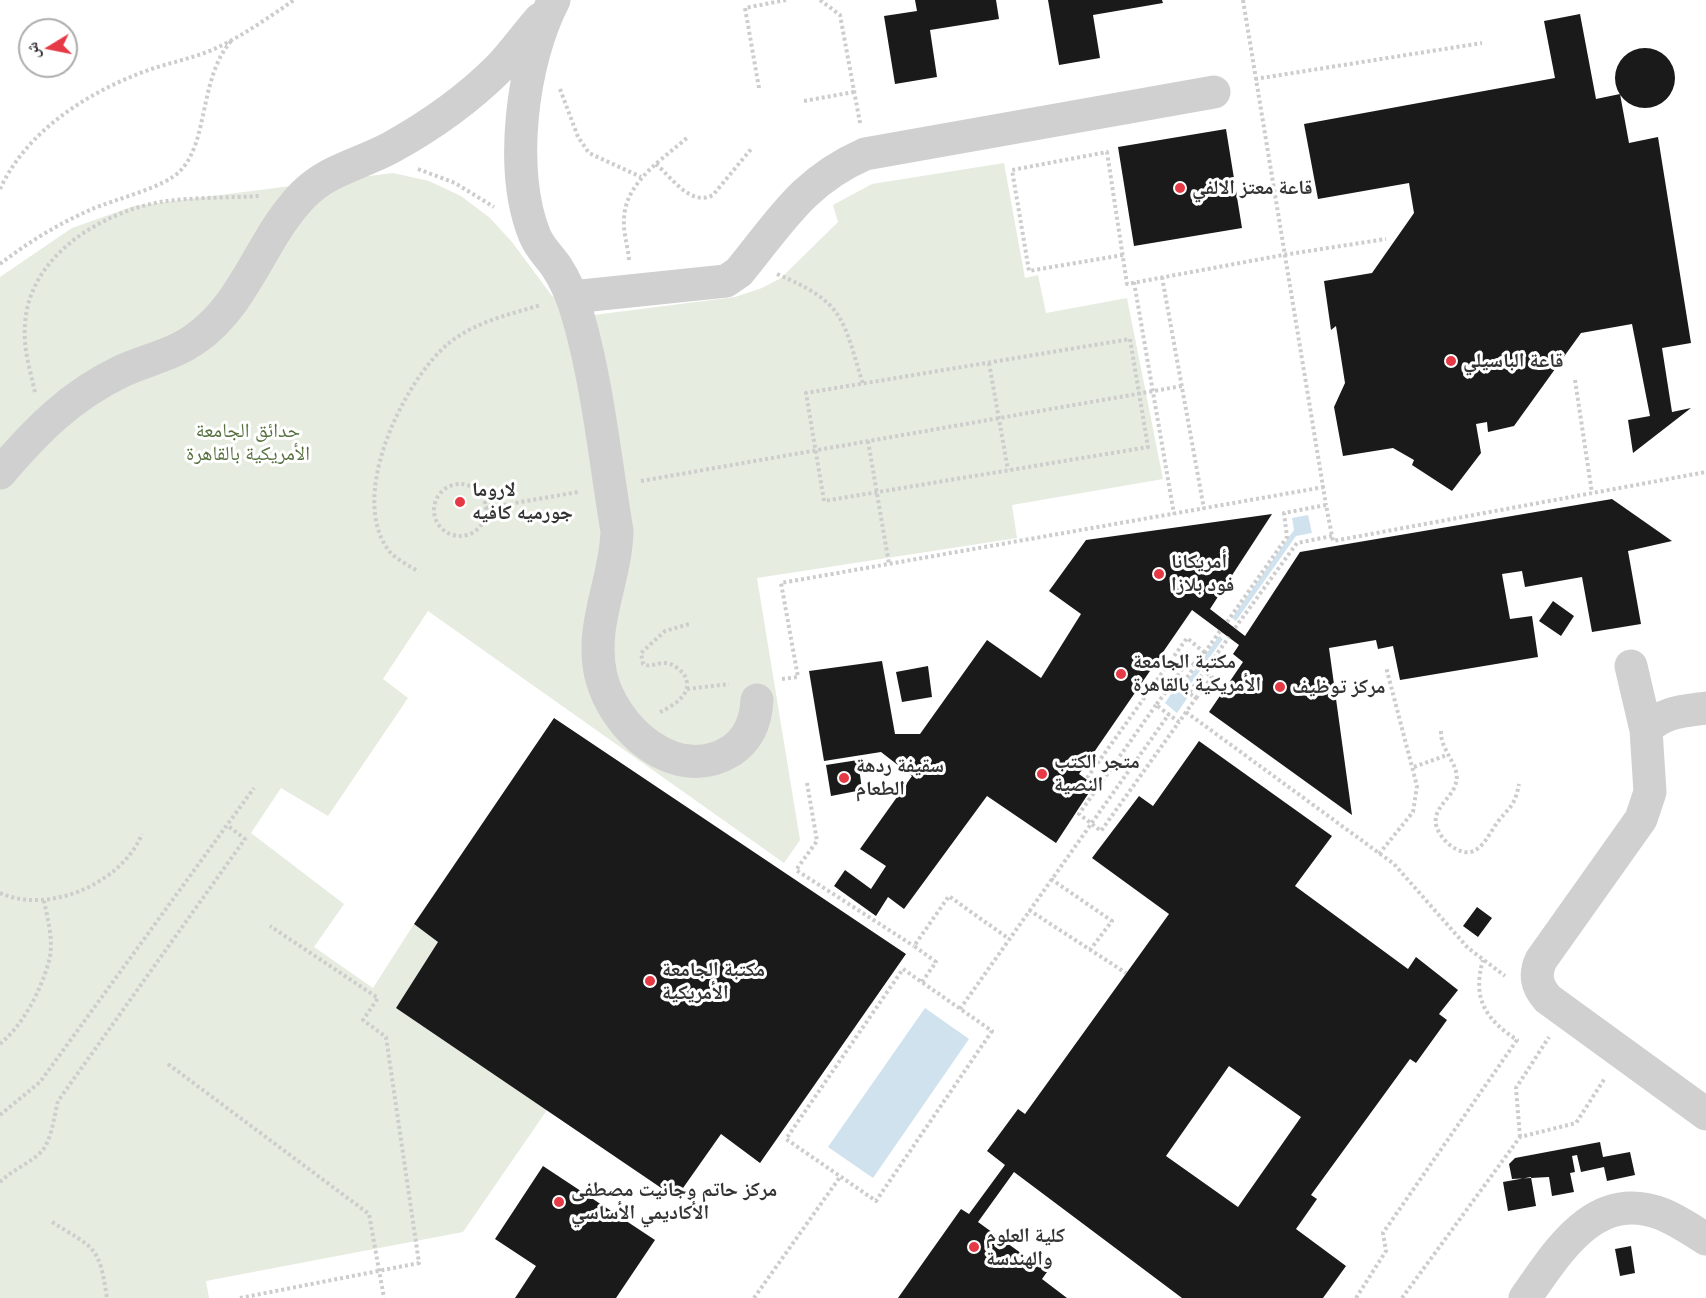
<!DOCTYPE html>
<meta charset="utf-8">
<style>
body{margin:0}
#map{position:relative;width:1706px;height:1298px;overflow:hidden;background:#fff;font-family:"PT Sans","Noto Naskh Arabic",sans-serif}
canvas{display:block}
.north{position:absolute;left:18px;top:18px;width:60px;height:60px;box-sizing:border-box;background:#fff;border:2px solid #adadad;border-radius:50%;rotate:260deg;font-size:16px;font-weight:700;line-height:24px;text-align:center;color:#333}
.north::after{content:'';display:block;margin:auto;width:21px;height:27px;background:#e63946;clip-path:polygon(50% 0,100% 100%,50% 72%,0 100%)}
</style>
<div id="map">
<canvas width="1706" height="1298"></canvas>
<div class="north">ش</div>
</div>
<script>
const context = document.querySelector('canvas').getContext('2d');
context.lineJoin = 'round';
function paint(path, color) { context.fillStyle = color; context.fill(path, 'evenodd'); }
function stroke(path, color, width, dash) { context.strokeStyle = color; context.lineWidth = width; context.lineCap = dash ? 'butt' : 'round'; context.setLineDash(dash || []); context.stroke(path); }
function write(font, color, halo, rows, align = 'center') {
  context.font = font + ' "PT Sans","Noto Naskh Arabic",sans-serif'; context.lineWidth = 6; context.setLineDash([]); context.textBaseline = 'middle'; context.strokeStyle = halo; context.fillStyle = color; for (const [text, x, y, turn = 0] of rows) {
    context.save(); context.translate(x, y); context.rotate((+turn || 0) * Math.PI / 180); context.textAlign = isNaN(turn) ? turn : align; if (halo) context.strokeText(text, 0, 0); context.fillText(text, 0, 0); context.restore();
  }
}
paint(new Path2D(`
 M1004,163l21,115 13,-3 8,38 81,-15 36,181 -151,26 5,33 -260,40 43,262 -16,23 -356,-252 -45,68 25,19 -80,118 -47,-28 -30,45 93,71 -30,43 59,41 41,-64 24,18 -42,66 151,102 -84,122 -257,49 3,17h-209v-1021l72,-49 62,-22 259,-33 36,8 32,15 29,22 22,24 40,54 42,19 141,-18 27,-9 19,-10 57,-56 -5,-17 39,-21z`), '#e6ecdf');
paint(new Path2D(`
 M1308,515l4,18 -16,3 -60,85 -4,-3 62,-88 -2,-12z
 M1219,636l4,3 -39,54 4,4 -11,16 -12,-10 10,-15 5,3z
 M925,1008l44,31 -96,139 -45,-31z`), '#cfe2ee');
paint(new Path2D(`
 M915,0h81l3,19 -69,11 7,47 -42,7 -11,-68 33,-5z
 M1048,0h114l1,3 -70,12 7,43 -41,7z
 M1580,14l16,85 24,-5 9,49 29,-6 33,206 -29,5 10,64 19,-4 -58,45 -5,-33 22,-4 -18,-92 -51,9 -67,93 -26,6 -1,-10 -11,2 5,29 -29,38 -40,-26 2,-5 -21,-12 -50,8 -9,-49 11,-24 -9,-57 -5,4 -7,-49 48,-8 42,-60 -5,-30 -91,16 -14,-75 251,-46 -11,-57z
 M1615 78a30 30 0 1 1 60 0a30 30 0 1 1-60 0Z
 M1226,129l16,99 -108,18 -16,-99z
 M1612,499l60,42 -44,10 13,73 -49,8 -10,-55 -57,10 -3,-16 -20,3 8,45 22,-3 6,41 -138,23 -7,-34 -15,3 -2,-9 -47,8 23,167 -143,-103 34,-50 -10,-8 6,-9 -47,-35 -113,164 15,11 -38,58 -69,-47 -83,113 -16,-12 -12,19 -42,-30 11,-16 26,19 15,-23 -26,-17 52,-73 -31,-24 -57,9 -15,-90 73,-10 13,73h25l67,-94 54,38 40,-64 -32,-23 37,-51 186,-26 -62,95 35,27 55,-84z
 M1553,601l21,15 -13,20 -22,-15z
 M928,666l4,31 -30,5 -6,-30z
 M554,718l352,236 -146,209 -39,-29 -45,64 -280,-190 42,-66 -24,-18z
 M1199,741l133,95 -37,50 113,83 8,-12 42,33 -19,24 8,6 -31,43 -6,-4 -99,136 6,4 -21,30 50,37 -23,32h-141l-168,-126 -36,50 69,50 -5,7 25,19h-169l63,-89 8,5 36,-49 -18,-14 31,-42 7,5 144,-200 -77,-56 47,-62 14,10zM1229,1066l72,51 -63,90 -72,-51z
 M858,760l4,30 -31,6 -5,-31z
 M1477,907l15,11 -14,19 -15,-11z
 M1600,1142l3,15 27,-5 5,23 -28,6 -3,-14 -23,5 -4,-17 -5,1 3,16 -5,1 4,19 -22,4 -3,-19 -37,2 -3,-15 6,-6z
 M543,1166l112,74 -39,58h-101l21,-32 -41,-27z
 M1531,1177l5,29 -28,5 -5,-29z
 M1631,1246l4,27 -15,3 -5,-27z`), '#1a1a1a');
stroke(new Path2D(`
 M820,0l20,15 20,108
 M1243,0l83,505
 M1255,79l227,-36
 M759,88l-14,-80 41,-8
 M560,89l18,48 11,16 52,24
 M804,101l50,-9
 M656,164c16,14 35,43 57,31l39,-47
 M418,169l37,14 39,24
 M0,189c26,-56 82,-93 138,-115 24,-10 50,-14 74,-24 29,-13 56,-32 82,-50
 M1123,255l-94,16 -17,-101 95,-18 20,132 156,-29 103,-16
 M629,260c-1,-14 -6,-27 -5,-41 1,-37 39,-60 64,-82
 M0,264c27,-21 58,-40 90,-54 24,-11 75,-22 91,-40 28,-30 18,-93 51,-130
 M777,274c68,29 65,43 86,110
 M1162,277l42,232
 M1134,282l40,232
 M1130,339l18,108 -324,54 -18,-108z
 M989,363l19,107
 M1575,380l17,113
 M35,392c-5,-22 -12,-44 -10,-67 3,-68 75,-112 135,-123 32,-5 67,-4 100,-6
 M868,441l21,123
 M641,481l541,-95
 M434 510a26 26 0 1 1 52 0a26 26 0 1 1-52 0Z
 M486,508l92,-16
 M416,570c-8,-5 -20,-11 -26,-18 -44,-54 14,-172 59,-209 26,-21 61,-29 92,-38
 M1227,622l60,-85 -3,-24 42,-8 7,36 373,-69
 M1235,628l62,-85 35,-7
 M1220,631l-39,55 -7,-5 -18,24 23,17 17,-24 -7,-5 40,-56
 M782,679l16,-2 -17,-94 543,-96
 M1174,681l14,-21 7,5
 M1153,685l12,8
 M687,689l42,-5
 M1196,698l16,-21 -8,-6
 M1156,705l-77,109 22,17 78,-109
 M660,712c15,-7 36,-20 23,-39 -4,-4 -10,-9 -16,-10 -9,-1 -16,5 -24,1l-2,-11 24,-22 24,-7
 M1186,712l208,152 74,84 37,28
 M1441,731c-1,20 20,34 15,52 -4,16 -26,26 -19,45 3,8 11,17 19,21 24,13 32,-16 44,-30 12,-14 15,-15 19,-35
 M1414,767l33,-12
 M1087,778l100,-140 18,15
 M807,783l10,58 -21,29 118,76
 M1379,854l34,-42 4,-26 -31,-119
 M1051,879l61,42 -22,29
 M0,893c49,22 122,-10 142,-59
 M1029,910l97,63
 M903,969l89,62 -116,170 -90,-62z
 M922,982l14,-20 -22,-16 35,-50 60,43
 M960,1009l209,-295
 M0,1044c24,-20 41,-54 49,-83 5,-19 -1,-41 -5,-60
 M168,1064l201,150 15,84
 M0,1115l40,-33 214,-294
 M1520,1137l-4,-49 33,-51
 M0,1182c12,-12 32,-20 42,-31 10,-12 12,-35 16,-50l187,-262 -18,-14
 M52,1222c43,27 47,23 55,76
 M240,1298l179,-35 -33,-226 -23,-17 15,-22 -108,-72
 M754,1298l86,-121
 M1356,1298l30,-47 -3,-18 134,-193c-32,-21 -45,-42 -34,-80
 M1402,1298l118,-161 56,-14 29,-45`), '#cdcdcd', 4, [3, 3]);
stroke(new Path2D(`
 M554,0c-32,61 -46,171 -19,236 5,12 14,20 21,30 10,15 17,32 22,50 20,69 27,144 39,215 -1,49 -28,95 -16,145 13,53 75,109 130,75 18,-12 25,-30 26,-51
 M572,297l154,-16 13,-9c42,-51 63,-90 126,-118l349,-62
 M0,473c36,-42 70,-77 120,-101 25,-12 53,-17 75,-33 51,-35 66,-101 108,-144 24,-25 57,-31 87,-47 40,-22 77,-48 109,-80 15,-16 27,-33 41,-49
 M1631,666l15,64
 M1706,708c-22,3 -45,4 -60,22l4,62 -9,27 -100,141c-7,15 -4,27 7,39l158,115
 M1525,1298c33,-46 69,-110 137,-84 15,6 30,16 44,25`), '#d0d0d0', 33);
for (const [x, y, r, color] of [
 [1180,188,6,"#e63946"],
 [1451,361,6,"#e63946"],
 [460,502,6,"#e63946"],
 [1159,574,6,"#e63946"],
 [1121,674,6,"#e63946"],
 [1280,687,6,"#e63946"],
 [1042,774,6,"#e63946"],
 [844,778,6,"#e63946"],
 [650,981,6,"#e63946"],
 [559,1202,6,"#e63946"],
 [974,1247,6,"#e63946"]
]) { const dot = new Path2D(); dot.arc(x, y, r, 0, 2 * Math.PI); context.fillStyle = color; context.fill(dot); stroke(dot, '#fff', 2); }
write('bold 20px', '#333', '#fff', [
 ["قاعة معتز الالفي",1192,188],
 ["قاعة الباسيلي",1463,361],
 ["لاروما",472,490],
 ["جورميه كافيه",472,513],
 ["أمريكانا",1171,562],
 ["فود بلازا",1171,585],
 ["مكتبة الجامعة",1133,662],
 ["الأمريكية بالقاهرة",1133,685],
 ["مركز توظيف",1292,687],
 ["متجر الكتب",1054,762],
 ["النصية",1054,785],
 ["سقيفة ردهة",856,766],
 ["الطعام",856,789],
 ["مكتبة الجامعة",662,970],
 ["الأمريكية",662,993],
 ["مركز حاتم وجانيت مصطفى",571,1190],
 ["الأكاديمي الأساسي",571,1213],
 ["كلية العلوم",986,1236],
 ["والهندسة",986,1259]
], 'left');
write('20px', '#56703f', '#fff', [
 ["حدائق الجامعة",248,431],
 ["الأمريكية بالقاهرة",248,454]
]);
</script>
